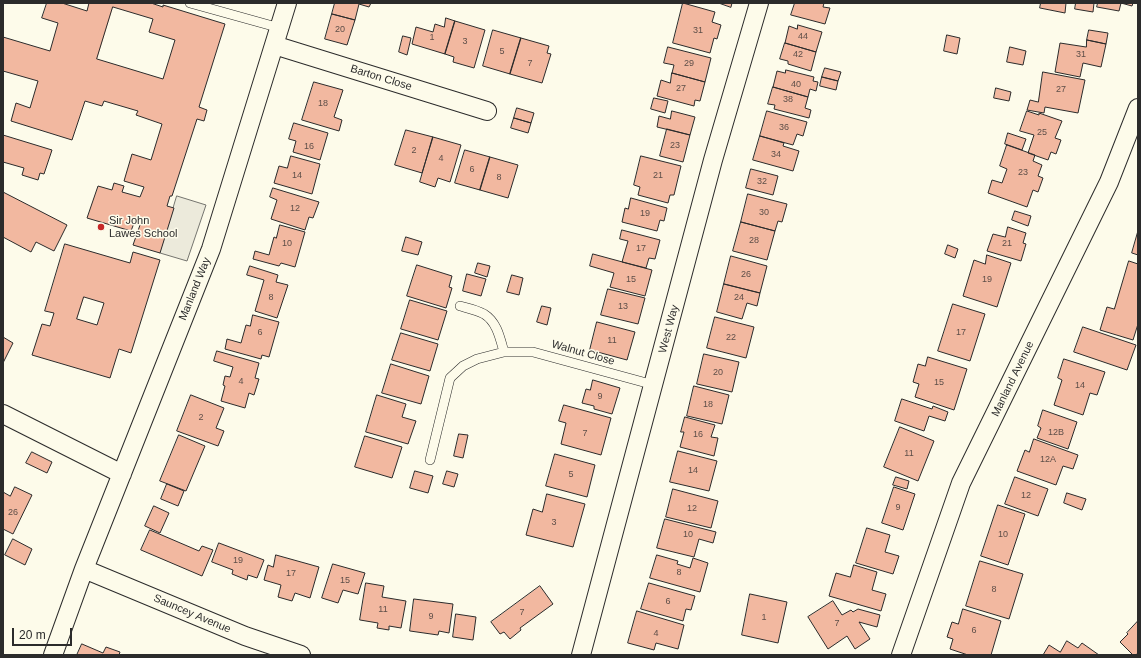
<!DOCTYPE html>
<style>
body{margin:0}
#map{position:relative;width:1141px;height:658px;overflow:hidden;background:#fdfbea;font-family:Arial,sans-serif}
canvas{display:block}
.frame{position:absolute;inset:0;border:4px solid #2b2b2b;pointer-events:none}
.scale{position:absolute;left:12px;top:628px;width:60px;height:18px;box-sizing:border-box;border:2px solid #2b2b2b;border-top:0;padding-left:5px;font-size:12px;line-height:14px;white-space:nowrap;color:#2b2b2b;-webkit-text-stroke:3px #fdfbea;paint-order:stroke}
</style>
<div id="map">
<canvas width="1141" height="658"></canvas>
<div class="frame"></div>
<div class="scale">20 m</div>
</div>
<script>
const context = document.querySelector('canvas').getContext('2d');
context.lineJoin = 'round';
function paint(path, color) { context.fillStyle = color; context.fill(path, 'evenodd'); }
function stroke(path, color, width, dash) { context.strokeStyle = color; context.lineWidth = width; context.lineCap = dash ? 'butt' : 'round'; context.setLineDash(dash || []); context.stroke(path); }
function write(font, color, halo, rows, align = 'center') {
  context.font = font + ' Arial,sans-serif'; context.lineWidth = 3; context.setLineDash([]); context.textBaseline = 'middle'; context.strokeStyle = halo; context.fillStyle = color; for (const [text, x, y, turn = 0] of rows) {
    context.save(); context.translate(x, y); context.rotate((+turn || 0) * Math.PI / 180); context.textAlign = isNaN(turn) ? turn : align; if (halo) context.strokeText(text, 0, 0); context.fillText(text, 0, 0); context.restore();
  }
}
const parking = new Path2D(`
 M177,196l29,9 -19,56 -27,-8z`);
paint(parking, '#eceadb');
stroke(parking, '#74746e', 1);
const building = new Path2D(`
 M47,3h15l25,8 2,-8h62l12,4v-2l62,19 -26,83 8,3 -3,11 -7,-2 -25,77h-2l-3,10 7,2 -14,45 -27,-8 7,-20 -6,-2 -3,8 -44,-13 11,-32 14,4 2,-7 10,3 -2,6 18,5 4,-10 -20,-6 8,-27 19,6 11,-36 -26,-9 2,-4 -34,-10 -2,5 -17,-5 -13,39 -61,-19 5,-18 14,5 8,-27 -35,-10v-34l47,14 8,-28 -16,-5zM113,7l40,12 -4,13 26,8 -12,39 -66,-20z
 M335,3h36l-2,4 -10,-3 -4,16 -23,-6z
 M683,3l32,9 -3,10 9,3 -4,14 -3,-1 -4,15 -37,-10z
 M719,3h13l-1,4z
 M795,3h29l-1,4 7,1 -5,16 -34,-9z
 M1041,3h25l-1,10 -25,-5z
 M1076,3h18l-1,9 -18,-3z
 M1098,3h35l-1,3 -11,-3 -2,8 -22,-4z
 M332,14l23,6 -8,25 -22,-6z
 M446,18l9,3 -10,33 -33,-10 4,-17 17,5 2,-8 9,3z
 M455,21l30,9 -11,38 -21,-6 1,-5 -9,-3z
 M798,25l24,7 -6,20 -31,-9 4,-17 8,3z
 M493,30l28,8 -11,36 -27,-8z
 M1089,30l19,3 -2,11 -19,-4z
 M947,35l13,3 -3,16 -13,-3z
 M403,36l8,2 -4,17 -8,-3z
 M521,38l28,8 -2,7 4,1 -9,29 -32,-9z
 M1087,40l19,4 -5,23 -18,-4 -3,14 -25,-5 5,-29 26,4z
 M785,43l31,9 -5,19 -23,-7v-3l-8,-2z
 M668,47l43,11 -6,24 -33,-9 2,-8 -10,-2z
 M1010,47l16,4 -3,14 -16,-3z
 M825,68l16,4 -3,9 -16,-4z
 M786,70l28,7 -1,4 5,1 -2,9 -6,-2 -2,8 -35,-10 4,-16 8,2z
 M1043,72l42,8 -7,33 -33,-6 -1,6 -17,-3 3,-10 8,2z
 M672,73l33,9 -5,19 -5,-1 -1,6 -37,-10 4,-16 9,3z
 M822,77l16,4 -2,9 -16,-4z
 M314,82l29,8 -9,27 8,3 -3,11 -37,-11z
 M773,87l35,10 -3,11 6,2 -2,8 -35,-9 1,-4 -7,-1z
 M996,88l15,4 -2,9 -15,-3z
 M654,98l14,3 -3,12 -14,-4z
 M517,108l17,5 -3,10 -17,-5z
 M672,111l23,6 -5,18 -33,-8 2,-11 11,3z
 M767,111l40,11 -4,14 -6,-2 -4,11 -33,-9z
 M1027,111l12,4v-2l23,8 -7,17 6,2 -5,14 -5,-2 -3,8 -20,-7 6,-18 -14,-4z
 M514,118l17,5 -3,10 -17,-5z
 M294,123l34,10 -8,27 -27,-8 3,-11 -7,-2z
 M667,129l23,6 -7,27 -23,-6z
 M406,130l27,7 -11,36 -27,-8z
 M1008,133l18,6 -4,11 -17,-6z
 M3,135l49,15 -8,24 -4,-1 -2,7 -16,-5 2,-7 -21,-6z
 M760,136l24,7 -1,3 16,5 -6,20 -40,-11z
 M433,137l28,8 -11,37 -12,-4 -3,9 -15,-5z
 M1007,145l28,10 -2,6 9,4 -4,11 5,2 -5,14 -5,-2 -6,17 -39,-14 4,-13 10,3 5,-14 -7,-3z
 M465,150l25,7 -10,33 -25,-7z
 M291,156l29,8 -8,30 -38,-11 5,-17 8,2z
 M641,156l40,10 -7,29h-4l-2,8 -30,-8 2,-8 -6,-2z
 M490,157l28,8 -10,33 -28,-8z
 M751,169l27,7 -5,19 -27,-7z
 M273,188l46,14 -6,16 -4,-1 -4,13 -34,-11 6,-19 -7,-3z
 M3,192l64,33 -13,26 -18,-9 -5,10 -28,-15z
 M748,194l39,10 -5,18 -4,-1 -3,10 -34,-9z
 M631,198l36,10 -3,13 -4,-1 -3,11 -35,-9 3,-14 3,1z
 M1015,211l16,5 -3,10 -16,-6z
 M741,222l34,9 -8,29 -34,-9z
 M280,225l25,7 -10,35 -14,-4 -2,3 -26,-7 2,-8 14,4 5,-18 2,1z
 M1008,227l18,6 -3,10 3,1 -5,17 -34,-10 6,-17 12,3z
 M622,230l38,10 -5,19 -6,-1 -3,10 -24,-6 6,-21 -8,-2z
 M1138,231v24l-6,-2z
 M406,237l16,5 -4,13 -16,-4z
 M65,244l65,19 3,-11 27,8 -29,93 -12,-4 -9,29 -78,-23 10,-31 8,2 4,-13 -9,-2zM84,297l20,6 -7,22 -20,-6z
 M948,245l10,4 -3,9 -10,-4z
 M593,254l59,16 -7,26 -35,-9 4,-14 -24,-7z
 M987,255l24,8 -14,44 -34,-11 11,-36 11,4z
 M731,256l36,10 -7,27 -36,-9z
 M1129,261l9,3v60l-5,16 -33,-10 7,-23 7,2z
 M478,263l12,3 -3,11 -12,-4z
 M417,265l35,11 -3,11 3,1 -6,20 -39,-12z
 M250,266l28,9 -2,7 12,3 -11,33 -22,-7 9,-31 -17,-5z
 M467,274l19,5 -5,17 -18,-5z
 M512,275l11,3 -4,17 -12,-3z
 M724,284l36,9 -3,13 -10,-3 -5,16 -25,-7z
 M608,289l37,9 -7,26 -37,-9z
 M410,300l37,11 -9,29 -37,-11z
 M953,304l32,10 -15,47 -32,-10z
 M542,306l9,2 -4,17 -10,-3z
 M253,315l26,7 -10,35 -7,-2 -1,4 -36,-10 2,-10 14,4 5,-18 4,1z
 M715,317l39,10 -8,31 -39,-10z
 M597,322l38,10 -8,28 -37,-10z
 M1083,327l53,18 -9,25 -53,-18z
 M401,333l37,11 -8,27 -38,-11z
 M3,337l10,6 -10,20z
 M217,351l42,12 -4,15 4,1 -5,16 -5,-2 -4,15 -24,-7 4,-15 -2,-1 2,-9 5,1 3,-10 -19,-6z
 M704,354l35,8 -7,30 -35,-8z
 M928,357l39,12 -13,41 -39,-13 4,-13 -6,-2 5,-18 7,2z
 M1064,359l41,13 -8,23 -7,-2 -7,22 -29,-10 8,-25 -4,-2z
 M391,364l38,12 -8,28 -39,-11z
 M593,380l27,8 -8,26 -18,-5v-3l-12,-3 4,-14 4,1z
 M694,386l35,9 -7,29 -35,-8z
 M191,395l33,13 -8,20 8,3 -6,15 -41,-15z
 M377,395l29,9 -4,13 14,4 -8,23 -42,-12z
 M902,399l30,10 1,-3 15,6 -3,9 -16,-5 -5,15 -29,-10z
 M564,405l47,13 -10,37 -40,-11 5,-21 -7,-2z
 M1043,410l34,12 -9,27 -31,-11 4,-10 -3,-2z
 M685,417l30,8 -4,12 7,1 -4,18 -34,-9 4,-15h-3z
 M900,427l34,14 -16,40 -34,-14z
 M459,434l9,1 -5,23 -9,-2z
 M179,435l26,11 -19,45 -26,-10z
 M365,436l37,11 -10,31 -37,-11z
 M1034,439l44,16 -5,14 -10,-3 -7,19 -39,-14 8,-21 4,2z
 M678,451l39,10 -8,30 -39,-9z
 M32,452l20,10 -5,11 -21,-10z
 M555,454l40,11 -8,32 -41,-11z
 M415,471l18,5 -5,17 -18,-5z
 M447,471l11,3 -4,13 -11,-3z
 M896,477l13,4 -2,8 -14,-4z
 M1015,477l33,12 -10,27 -33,-12z
 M167,484l17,7 -6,15 -17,-7z
 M15,487l17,8 -19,39 -10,-5v-37l7,4z
 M894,487l21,7 -12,36 -21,-7z
 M673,489l45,12 -7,27 -45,-11z
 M1067,493l19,6 -4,11 -18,-7z
 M547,494l38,10 -12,43 -47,-12 7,-26 9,3z
 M998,505l27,9 -17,51 -27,-9z
 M154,506l15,7 -9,20 -15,-7z
 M665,519l51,13 -3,11 -14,-4 -5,18 -37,-9z
 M867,528l23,7 -5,17 14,4 -6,18 -37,-11z
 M150,530l49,21 3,-5 11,4 -11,26 -61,-26z
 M13,539l19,10 -7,16 -20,-10z
 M219,543l45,17 -7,18 -9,-3 -1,5 -15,-6 1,-4 -21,-8z
 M276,555l43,12 -9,31 -15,-5 -3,8 -14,-4 3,-12 -17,-5 4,-15 5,2z
 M657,555l21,6 -1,3 13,4 3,-10 15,5 -8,29 -50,-14z
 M980,561l43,13 -14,45 -43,-13z
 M333,564l32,9 -7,21 -15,-4 -5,13 -16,-5z
 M854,565l23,7 -5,18 14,4 -5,17 -52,-15 7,-23 14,4z
 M366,583l18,3 -2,11 24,4 -5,27 -12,-2v4l-12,-2 1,-5 -18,-3z
 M649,583l46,13 -4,14 -5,-1 -3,12 -42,-12z
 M540,586l13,18 -33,24 1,2 -11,9 -6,-7 -4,2 -9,-12z
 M750,594l37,8 -9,41 -36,-8z
 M414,599l39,5 -4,29 -10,-2 -1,4 -28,-4z
 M833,601l9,14 9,-5 2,2 5,-3 22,6 -3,12 -18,-5 11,17 -15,10 -8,-13 -19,13 -20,-32z
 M963,609l38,12 -10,34h-23l-18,-6 3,-10 -6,-2 5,-15 6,2z
 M637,611l47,14 -6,24 -22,-6 -2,7 -26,-7z
 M456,614l20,3 -3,23 -20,-3z
 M1138,621v33l-5,1 -13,-13 8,-8 -1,-1z
 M1067,641l11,7 4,-5 17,12h-56l6,-10 11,7z
 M82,644l21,9 3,-6 14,5 -1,3h-42z`);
paint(building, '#f2b8a0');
stroke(building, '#2b2b2b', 1);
const service = new Path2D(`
 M190,3l90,25
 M460,306c7,2 17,4 24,8 13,8 16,24 20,38
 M430,460l20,-82 13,-12 14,-7 27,-7h29l121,33`);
const minor = new Path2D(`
 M274,45l213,66
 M3,414l119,60
 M84,569l161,67 56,19
 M53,655l31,-86 127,-320 76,-246
 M581,655l132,-495 46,-157
 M901,655l60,-172 148,-301 29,-74`);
stroke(service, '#2b2b2b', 10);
stroke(minor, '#2b2b2b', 20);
stroke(service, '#fdfbea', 9);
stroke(minor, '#fdfbea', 18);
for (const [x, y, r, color] of [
 [101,227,4,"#c62828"]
]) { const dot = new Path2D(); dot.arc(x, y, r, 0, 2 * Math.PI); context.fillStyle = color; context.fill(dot); stroke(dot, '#fdfbea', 1.5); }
write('9px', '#5d4e48', null, [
 ["20",340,30],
 ["31",698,31],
 ["44",803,37],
 ["1",432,38],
 ["3",465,42],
 ["5",502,52],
 ["42",798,55],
 ["31",1081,55],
 ["7",530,64],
 ["29",689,64],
 ["40",796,85],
 ["27",681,89],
 ["27",1061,90],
 ["38",788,100],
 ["18",323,104],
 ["36",784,128],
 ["25",1042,133],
 ["23",675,146],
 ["16",309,147],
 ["2",414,151],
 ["34",776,155],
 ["4",441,159],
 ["6",472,170],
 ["23",1023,173],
 ["14",297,176],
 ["21",658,176],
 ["8",499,178],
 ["32",762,182],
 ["12",295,209],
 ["30",764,213],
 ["19",645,214],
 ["28",754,241],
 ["10",287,244],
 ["21",1007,244],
 ["17",641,249],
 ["26",746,275],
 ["15",631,280],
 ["19",987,280],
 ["8",271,298],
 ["24",739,298],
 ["13",623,307],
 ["6",260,333],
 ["17",961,333],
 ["22",731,338],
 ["11",612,341],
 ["20",718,373],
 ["4",241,382],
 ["15",939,383],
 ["14",1080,386],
 ["9",600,397],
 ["18",708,405],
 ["2",201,418],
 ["12B",1056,433],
 ["7",585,434],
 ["16",698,435],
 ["11",909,454],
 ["12A",1048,460],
 ["14",693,471],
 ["5",571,475],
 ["12",1026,496],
 ["9",898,508],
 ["12",692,509],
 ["26",13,513],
 ["3",554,523],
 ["10",688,535],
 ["10",1003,535],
 ["19",238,561],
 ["8",679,573],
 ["17",291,574],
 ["15",345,581],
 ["8",994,590],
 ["6",668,602],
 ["11",383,610],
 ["7",522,613],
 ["9",431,617],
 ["1",764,618],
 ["7",837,624],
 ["6",974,631],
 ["4",656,634]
]);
write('11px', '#2b2b2b', '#fdfbea', [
 ["Barton Close",381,78,17],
 ["Manland Way",195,289,-68],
 ["West Way",669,329,-75],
 ["Walnut Close",583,353,16],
 ["Manland Avenue",1013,379,-64],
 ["Sauncey Avenue",192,614,23]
]);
write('11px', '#2b2b2b', '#fdfbea', [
 ["Sir John",109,221],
 ["Lawes School",109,234]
], 'left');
</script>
